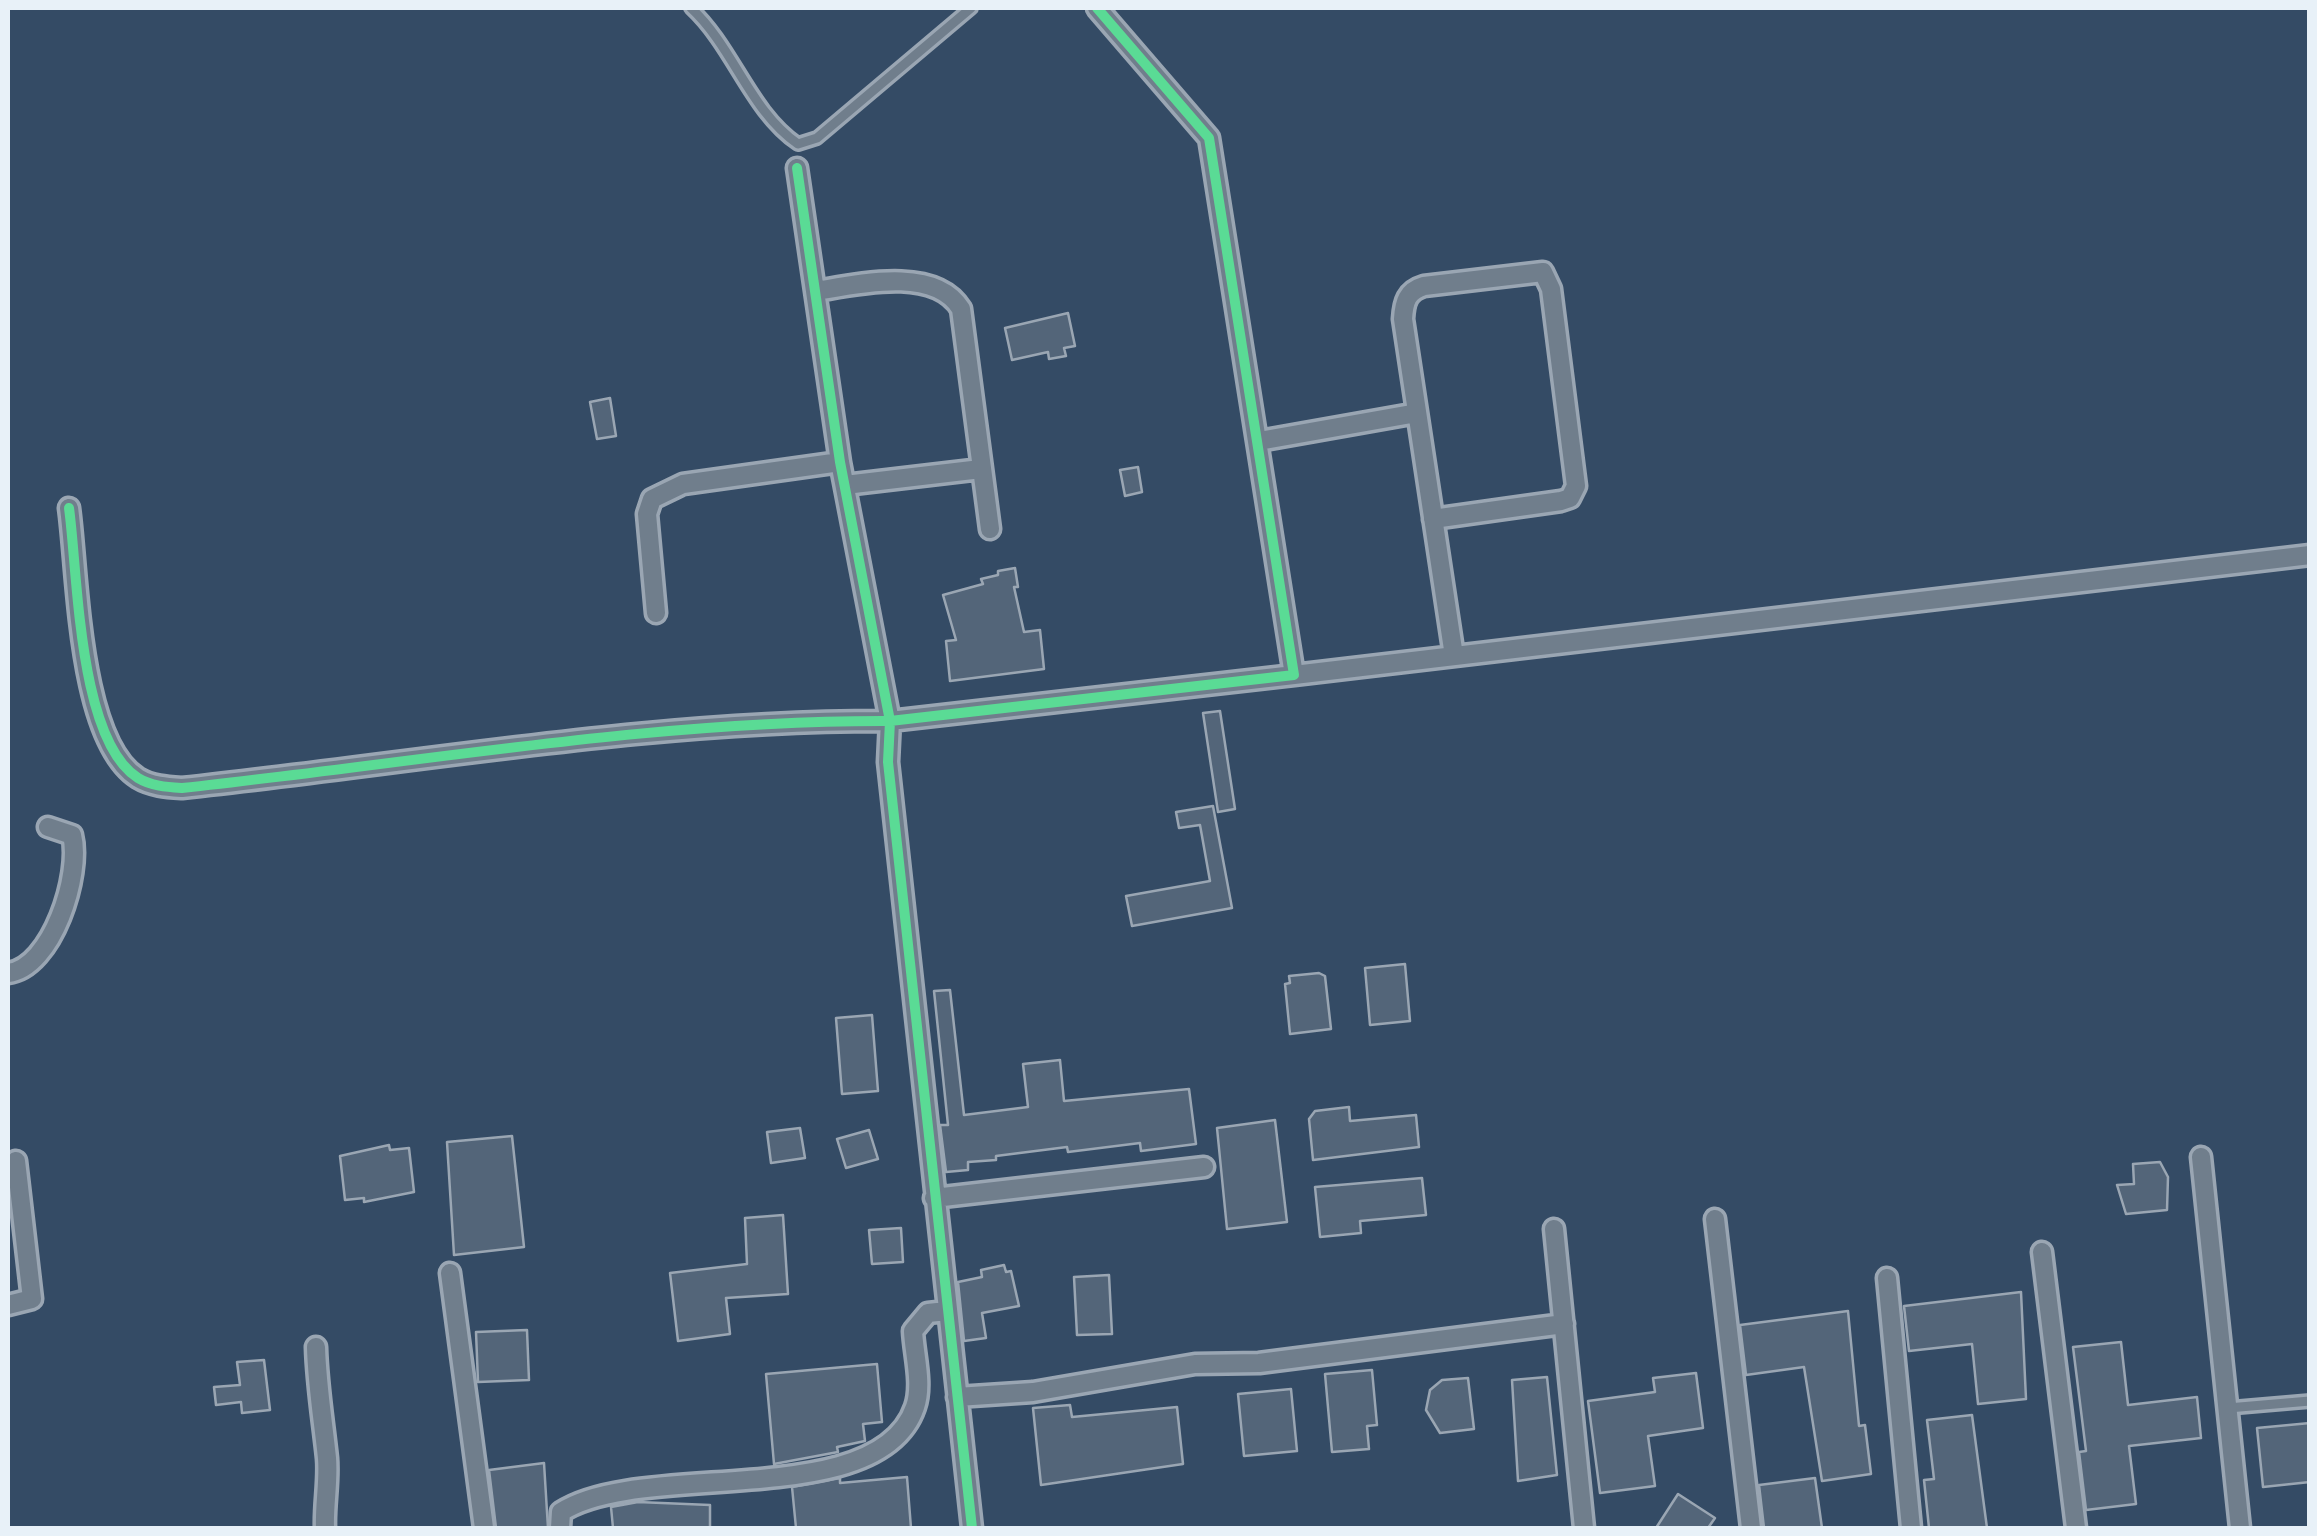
<!DOCTYPE html>
<style>
body{margin:0}
#map{position:relative;width:2317px;height:1536px;overflow:hidden;background:#344b65;font-family:Mynerve,sans-serif}
canvas{display:block}
.frame{position:absolute;inset:0;border:10px solid #e8f1f8;pointer-events:none}
</style>
<div id="map">
<canvas width="2317" height="1536"></canvas>
<div class="frame"></div>
</div>
<script>
const context = document.querySelector('canvas').getContext('2d');
context.lineJoin = 'round';
function paint(path, color) { context.fillStyle = color; context.fill(path, 'evenodd'); }
function stroke(path, color, width, dash) { context.strokeStyle = color; context.lineWidth = width; context.lineCap = dash ? 'butt' : 'round'; context.setLineDash(dash || []); context.stroke(path); }
const building = new Path2D(`
 M1068,313l7,33 -11,2 2,8 -17,3 -1,-7 -36,8 -7,-32z
 M610,398l6,38 -19,3 -7,-37z
 M1138,467l4,25 -17,4 -5,-26z
 M1015,568l3,19h-4l10,45 16,-2 4,39 -94,12 -4,-40 10,-1 -13,-45 40,-11 -2,-5 17,-4v-4z
 M1220,711l15,98 -17,3 -15,-99z
 M1213,806l19,102 -100,18 -6,-30 84,-15 -10,-56 -21,3 -3,-16z
 M1405,964l5,57 -40,4 -5,-57z
 M1319,973l6,3 6,53 -41,5 -5,-50 5,-1 -1,-7z
 M950,990l14,125 64,-8 -5,-43 37,-4 4,41 125,-12 7,55 -55,7 -1,-8 -72,9 -1,-5 -71,9v4l-28,2v8l-22,2 -6,-47h8l-14,-134z
 M872,1015l6,76 -36,3 -6,-76z
 M1349,1107l1,14 66,-6 3,32 -106,13 -4,-41 6,-8z
 M1275,1120l12,102 -60,7 -10,-101z
 M800,1128l5,30 -34,5 -4,-31z
 M869,1130l9,29 -32,9 -9,-29z
 M512,1136l12,111 -70,8 -7,-113z
 M389,1145l1,5 19,-2 5,44 -50,10v-4l-19,2 -5,-44z
 M2160,1162l8,15 -1,33 -41,4 -9,-29 17,-1 -1,-20z
 M1422,1178l4,37 -66,6 1,12 -41,4 -5,-50z
 M783,1215l5,79 -62,4 4,36 -52,7 -8,-68 77,-9 -2,-46z
 M901,1228l2,34 -31,2 -3,-34z
 M1004,1265l2,7 5,-1 8,35 -37,7 4,25 -22,3 -6,-59 24,-5 -1,-7z
 M1109,1275l3,59 -35,1 -3,-58z
 M2021,1292l5,107 -48,5 -6,-60 -63,7 -5,-45z
 M1848,1311l11,115 6,-1 6,49 -49,7 -18,-114 -58,8 -6,-50z
 M527,1330l2,50 -51,2 -2,-50z
 M2121,1342l7,63 69,-8 4,41 -72,8 7,58 -50,6 -7,-58 7,-1 -13,-104z
 M264,1360l6,50 -28,3 -1,-11 -25,3 -2,-18 26,-2 -3,-23z
 M877,1364l5,58 -19,2 2,17 -28,6 1,5 -64,12 -8,-90z
 M1372,1370l5,55 -10,1 2,23 -37,3 -7,-78z
 M1696,1373l7,55 -55,8 7,50 -55,7 -12,-92 67,-9 -2,-14z
 M1547,1377l10,98 -39,6 -6,-101z
 M1468,1378l6,51 -34,4 -14,-23 4,-20 12,-10z
 M1291,1389l6,62 -53,5 -6,-62z
 M1070,1405l2,12 105,-10 6,57 -142,21 -8,-77z
 M1972,1415l15,113h-58l-5,-48 10,-1 -7,-59z
 M2310,1423v59l-47,5 -6,-59z
 M544,1463l4,65h-52l-7,-58z
 M907,1477l4,51h-115l-4,-41 48,-9v5z
 M1815,1478l7,50h-58l-5,-43z
 M1678,1494l37,24 -7,10h-52z
 M638,1502l72,3v23h-97l-2,-21z`);
paint(building, '#536579');
stroke(building, '#9aa6b3', 2.5);
const service = new Path2D(`
 M691,8c43,40 59,103 107,136l19,-6 154,-130
 M2228,1408l82,-7`);
const minor = new Path2D(`
 M817,291c41,-7 118,-25 144,18l29,220
 M1259,441l158,-28
 M845,485l136,-16
 M69,508c9,65 9,232 69,270 13,8 29,9 44,10 235,-25 471,-68 708,-67l-50,-259 -43,-294
 M1433,519l128,-18 9,-3 6,-12 -25,-197 -8,-17 -119,14c-17,5 -20,16 -21,33l51,337
 M656,613l-9,-99 5,-15 31,-15 157,-22
 M1294,675l1016,-120
 M8,973c44,-5 74,-99 64,-138l-24,-8
 M2201,1157l39,371
 M934,1198l270,-31
 M1715,1219l36,309
 M1554,1229l30,299
 M2042,1252l34,276
 M450,1273l34,255
 M1887,1278l24,250
 M8,1305l24,-6 -16,-138
 M316,1347c1,38 7,73 11,111 2,23 -3,47 -2,70
 M957,1397l76,-5 162,-28 64,-1 305,-39
 M560,1528l1,-16c81,-53 318,1 354,-105 8,-23 -1,-53 -2,-76l15,-18 19,-2
 M972,1528l-84,-766 2,-41 404,-46 -85,-537 -112,-130`);
stroke(service, '#9aa6b3', 16);
stroke(minor, '#9aa6b3', 25);
stroke(service, '#707e8c', 9);
stroke(minor, '#707e8c', 18);
stroke(new Path2D(`
 M69,508c9,65 9,232 69,270 13,8 29,9 44,10 235,-25 471,-68 708,-67l-50,-259 -43,-294
 M972,1528l-84,-766 2,-41 404,-46 -85,-537 -112,-130`), '#5adb95', 10);
</script>
